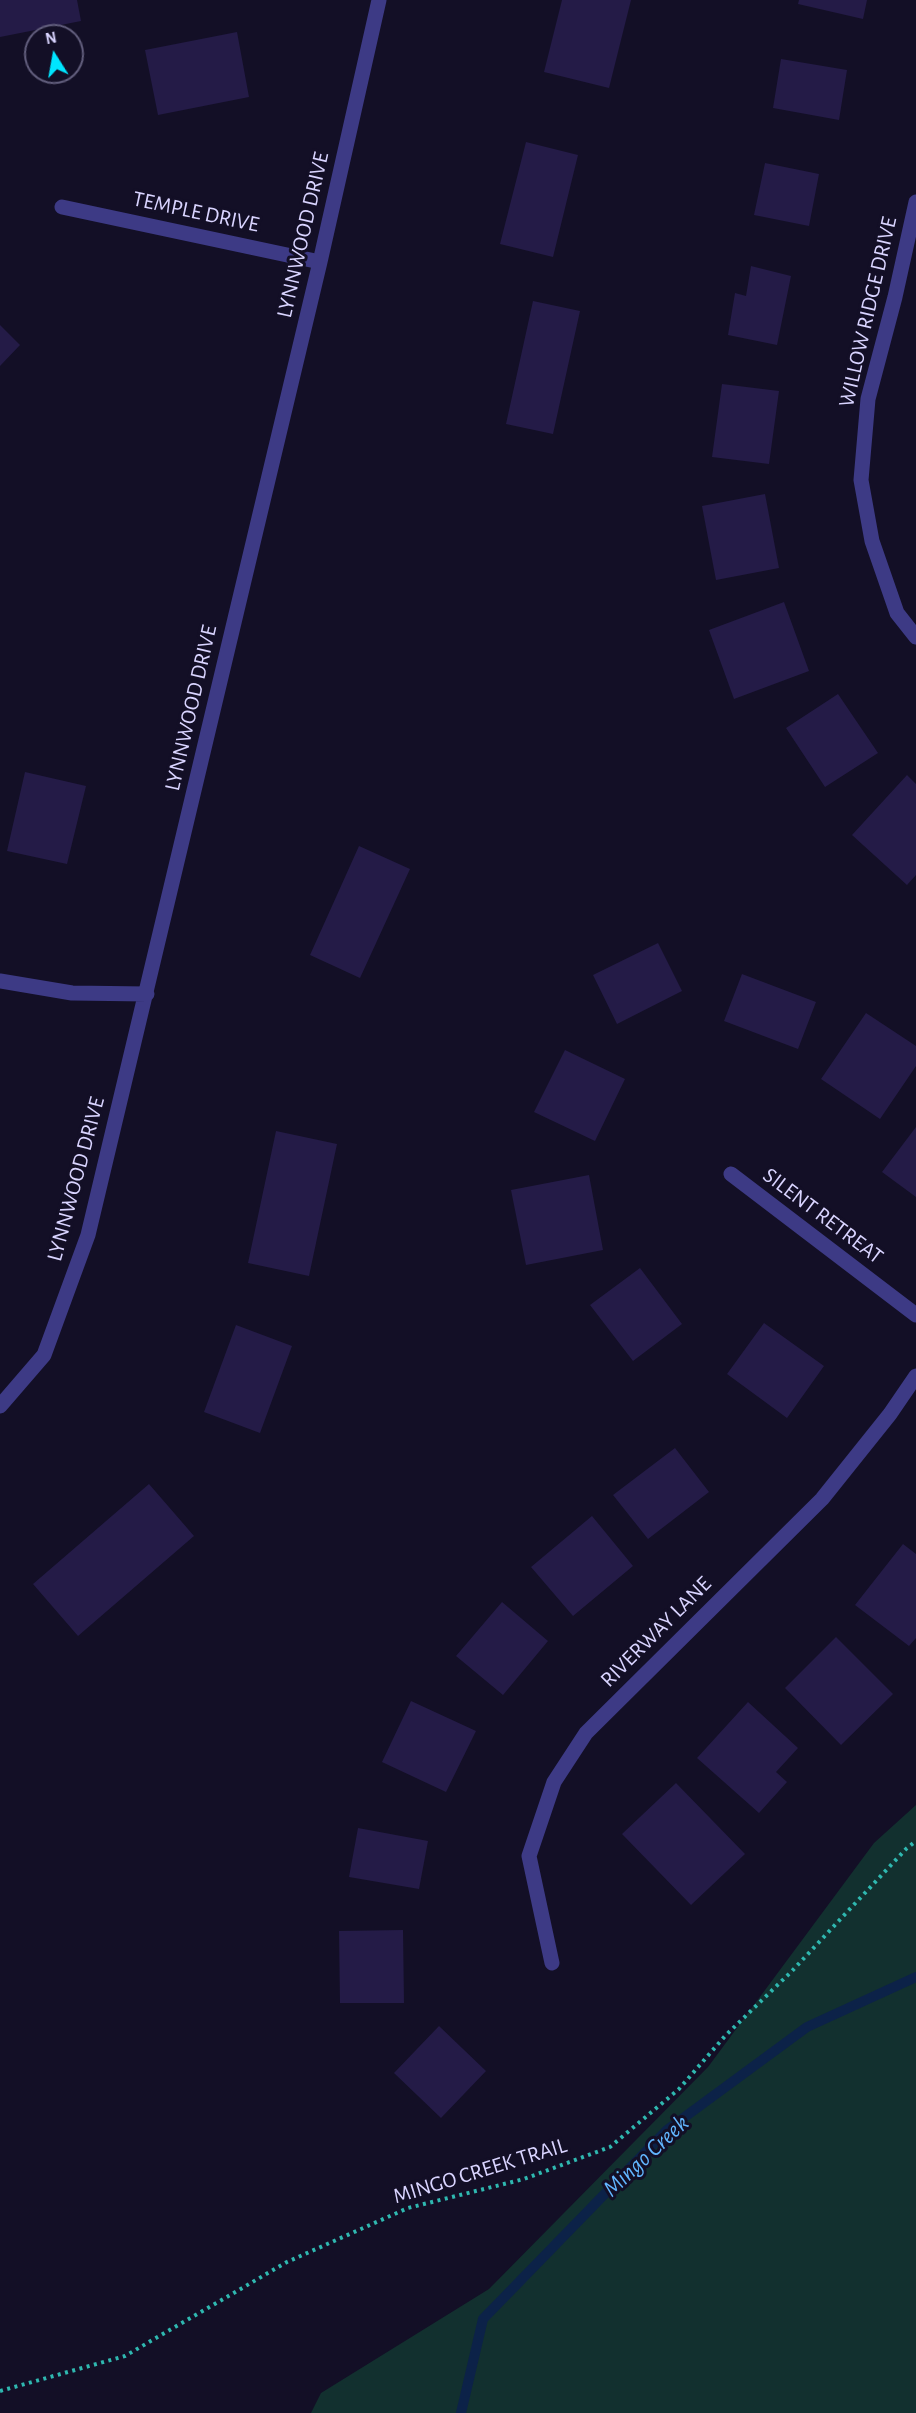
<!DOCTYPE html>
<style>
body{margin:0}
#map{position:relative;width:916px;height:2413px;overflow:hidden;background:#130f26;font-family:"Alegreya Sans",sans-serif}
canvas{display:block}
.north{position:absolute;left:24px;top:24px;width:60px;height:60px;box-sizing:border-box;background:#130f26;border:2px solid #625e7d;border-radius:50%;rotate:349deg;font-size:16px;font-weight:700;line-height:24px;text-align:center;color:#d9d4ff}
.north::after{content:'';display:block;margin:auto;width:21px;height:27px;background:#00e5ff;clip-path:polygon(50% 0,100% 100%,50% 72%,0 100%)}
</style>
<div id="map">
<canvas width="916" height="2413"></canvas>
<div class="north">N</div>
</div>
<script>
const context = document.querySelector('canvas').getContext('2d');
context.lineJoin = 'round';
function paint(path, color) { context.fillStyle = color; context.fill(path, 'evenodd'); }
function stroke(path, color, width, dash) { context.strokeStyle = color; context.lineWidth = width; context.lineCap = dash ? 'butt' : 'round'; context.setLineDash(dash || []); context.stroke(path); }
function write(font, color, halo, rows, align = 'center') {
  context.font = font + ' "Alegreya Sans",sans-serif'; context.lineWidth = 6; context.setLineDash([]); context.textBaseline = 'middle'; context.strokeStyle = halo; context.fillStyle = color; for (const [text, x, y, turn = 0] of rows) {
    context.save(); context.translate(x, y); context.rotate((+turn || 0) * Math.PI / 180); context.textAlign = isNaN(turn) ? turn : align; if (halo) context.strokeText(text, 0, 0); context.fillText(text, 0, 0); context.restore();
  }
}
paint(new Path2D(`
 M916,1805v608h-605l10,-20 168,-104 219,-222 166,-224z`), '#12302f');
stroke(new Path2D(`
 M461,2413l22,-94 184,-189 140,-103 109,-50`), '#0c2248', 10);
paint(new Path2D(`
 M0,0h77l4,21 -81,16z
 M562,0h69l-22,88 -65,-16z
 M799,0h68l-4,19 -65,-15z
 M237,32l12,65 -91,18 -13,-65z
 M781,59l66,11 -8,50 -66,-12z
 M526,142l52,13 -25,102 -53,-13z
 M765,163l54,11 -10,52 -55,-11z
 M751,266l40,10 -14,69 -49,-10 7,-42 11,3z
 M533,301l47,10 -27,123 -47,-10z
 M0,325l20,20 -20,21z
 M722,384l57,7 -10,73 -57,-7z
 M765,494l14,74 -63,12 -14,-74z
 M784,602l25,69 -75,28 -25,-69z
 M838,694l40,59 -53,34 -39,-59z
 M25,772l61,14 -19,78 -60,-13z
 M907,775l9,9v91l-9,10 -55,-50z
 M359,846l51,23 -50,109 -50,-23z
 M658,943l24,48 -65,33 -24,-49z
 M742,974l74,28 -18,47 -74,-28z
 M866,1013l50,33v20l-36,53 -59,-40z
 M565,1050l60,29 -30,62 -61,-29z
 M916,1127v70l-34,-25z
 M276,1131l61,13 -28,132 -61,-13z
 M589,1175l14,75 -77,15 -15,-75z
 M640,1268l42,56 -49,37 -43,-56z
 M764,1323l60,43 -37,52 -60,-44z
 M236,1325l56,21 -32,87 -56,-21z
 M675,1448l34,44 -61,47 -35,-44z
 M149,1484l45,52 -116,100 -45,-52z
 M592,1516l41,50 -60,50 -42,-49z
 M903,1544l13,10v84l-7,8 -54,-41z
 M502,1602l46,39 -45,54 -47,-39z
 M836,1637l57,57 -52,51 -56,-57z
 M411,1701l65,30 -30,61 -64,-30z
 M748,1702l50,46 -22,24 11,10 -28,31 -62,-55z
 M676,1783l69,71 -54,51 -69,-71z
 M358,1828l70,13 -9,48 -70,-12z
 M403,1930l1,73h-64l-1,-72z
 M439,2026l47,45 -45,47 -47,-45z`), '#241b47');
stroke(new Path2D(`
 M0,2391l125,-35 162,-94 121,-54 116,-29 86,-32 69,-58 46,-53 67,-65 114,-122 10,-8`), '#2fb8b0', 4, [3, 4.5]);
stroke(new Path2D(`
 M916,202l-21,95 -27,102 -7,81 11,61 25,72 19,24
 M62,207l258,55
 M0,981l72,12 75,1
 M731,1174l185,141
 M0,1406l44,-51 44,-120 232,-973 59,-262
 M552,1963l-23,-107 25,-74 32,-49 236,-234 68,-85 26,-38`), '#3d3a85', 15);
write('22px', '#d9d4ff', '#130f26', [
 ["TEMPLE DRIVE",196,212,12],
 ["LYNNWOOD DRIVE",303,235,-77],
 ["WILLOW RIDGE DRIVE",868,312,-77],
 ["LYNNWOOD DRIVE",191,708,-77],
 ["LYNNWOOD DRIVE",76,1179,-75],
 ["SILENT RETREAT",823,1216,37],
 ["RIVERWAY LANE",656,1632,-45],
 ["MINGO CREEK TRAIL",480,2171,-17]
]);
write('italic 24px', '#62b6ff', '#130f26', [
 ["Mingo Creek",646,2156,-43]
]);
</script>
